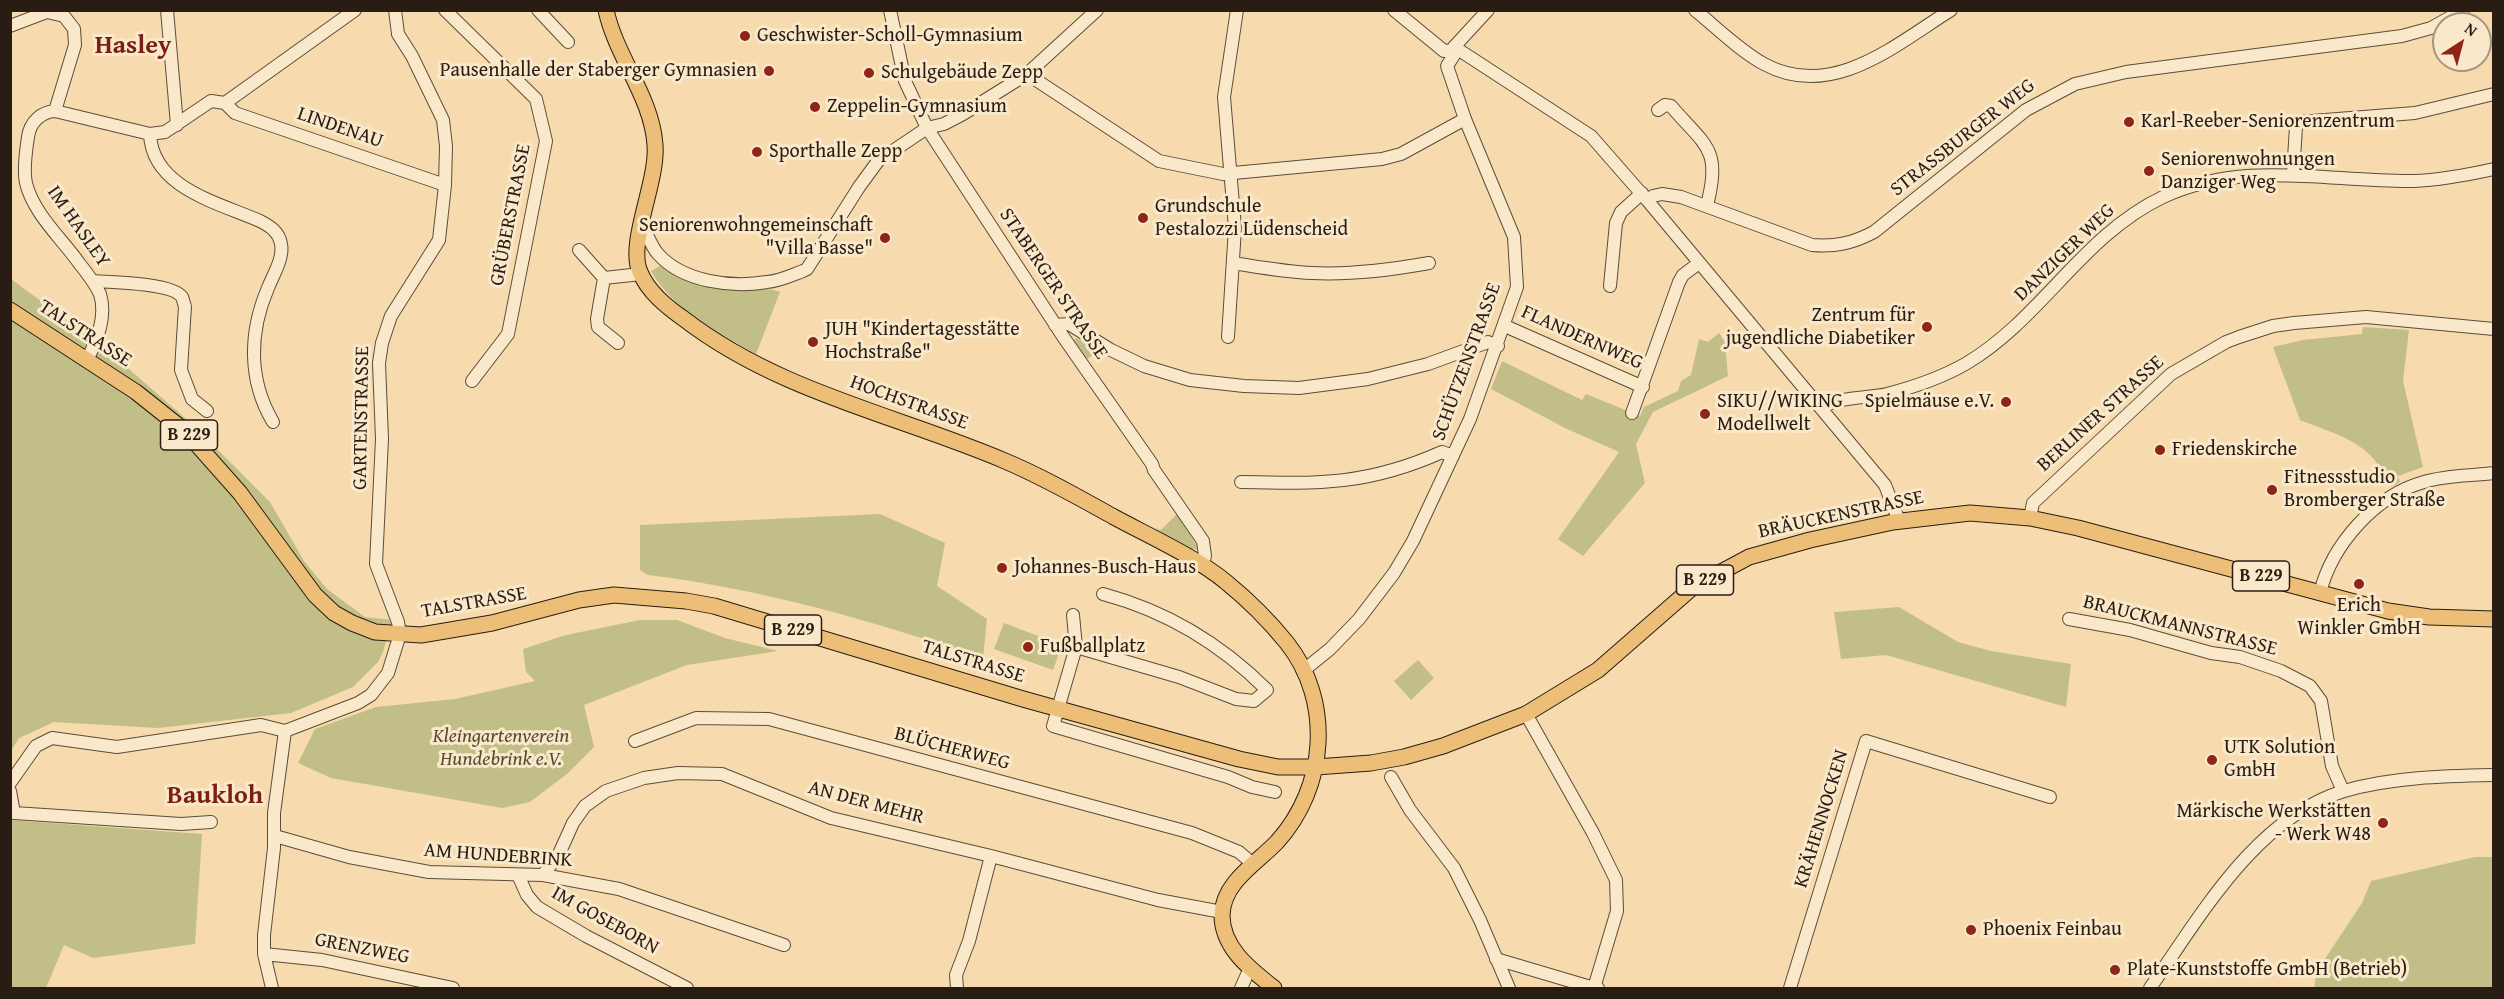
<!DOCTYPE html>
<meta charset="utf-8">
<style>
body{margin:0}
#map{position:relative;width:2504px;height:999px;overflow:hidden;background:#f7dbae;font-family:"Gentium Book Plus",serif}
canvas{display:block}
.frame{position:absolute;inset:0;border:12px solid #291c12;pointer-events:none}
.north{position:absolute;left:2432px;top:12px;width:60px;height:60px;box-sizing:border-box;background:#fae8ca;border:2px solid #a69680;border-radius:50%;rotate:36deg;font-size:16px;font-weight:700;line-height:24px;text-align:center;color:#291c12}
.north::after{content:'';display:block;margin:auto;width:21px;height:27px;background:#8f2418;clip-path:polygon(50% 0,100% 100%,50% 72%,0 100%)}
</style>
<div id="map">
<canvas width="2504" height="999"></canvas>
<div class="frame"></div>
<div class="north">N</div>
</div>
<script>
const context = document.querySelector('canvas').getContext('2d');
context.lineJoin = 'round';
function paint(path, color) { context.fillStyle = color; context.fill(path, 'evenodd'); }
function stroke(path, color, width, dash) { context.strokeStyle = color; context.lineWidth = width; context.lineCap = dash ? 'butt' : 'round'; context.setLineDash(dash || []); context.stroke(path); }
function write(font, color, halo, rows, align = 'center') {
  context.font = font + ' "Gentium Book Plus",serif'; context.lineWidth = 6; context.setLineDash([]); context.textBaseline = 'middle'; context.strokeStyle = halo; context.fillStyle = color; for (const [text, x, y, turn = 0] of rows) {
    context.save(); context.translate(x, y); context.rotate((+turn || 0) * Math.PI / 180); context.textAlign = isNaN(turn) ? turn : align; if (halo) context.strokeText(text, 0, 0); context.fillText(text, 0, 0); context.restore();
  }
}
paint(new Path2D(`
 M660,266c25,17 54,24 84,24 13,0 24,-3 36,2l-24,62c-39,-22 -81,-42 -105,-83z
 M11,279l95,70 87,76 77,77 34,59 23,28 38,28 27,3 -9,32 -5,10 -25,25 -62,26 -133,15 -104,-6 -35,16 -8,13z
 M2363,327l46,3 -6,51 20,86 -25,9 2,6 -9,5c-20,-46 -49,-50 -91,-67l-27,-73 30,-7 59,-6z
 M1719,333l6,9 3,34 -75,36 -17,32 9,39 -62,73 -25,-17 61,-87 -54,-24 -74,-39 11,-28 80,39 4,-6 54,22 4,-9 34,-16 3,-10 10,-6 8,-36 9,3z
 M1077,338l22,11v2l-12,8 -14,-19z
 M880,514l65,29 -8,43 50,33 -4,40c-108,-38 -221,-70 -335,-84l-8,-5v-45z
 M1177,514l21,34 -8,3 -35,-23 6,2z
 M1899,607l59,35 33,9 80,13 -5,43 -180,-52 -45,4 -7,-47z
 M640,620h37l48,18 53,13 -91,14 -103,40 10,42 -27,27 -37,28 -28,6 -171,-30 -33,-15 17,-34 61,-22 79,-8 80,-18 -9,-9 -3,-23 43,-14z
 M1004,623l58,22 -9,25 -59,-21z
 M1418,660l16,18 -23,22 -17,-19z
 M10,820l192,14 -7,110 -102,14 -29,-13 -18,43h-35z
 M2475,857h18v131h-179l3,-17 45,-68 9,-22z`), '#c1bf87');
const minor = new Path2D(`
 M167,10l10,115
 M445,10l91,89 10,42 -38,193 -36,47
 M538,10l30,32
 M890,10l15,71 22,47 137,210 88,126 2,6 49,71 2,15 -3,10
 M1394,10l50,41 15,-1 132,86 56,64 6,-4 9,-2 19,3 131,48c24,2 41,-2 62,-13l152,-122 49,-26 51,-12 276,-36 29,-8 32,-18
 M1695,10c22,18 44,40 69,54 68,37 131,-19 187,-54
 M10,26l37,-14 17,4 10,13 1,16 -20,66
 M1027,74l132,87 64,13 159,-15 19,-5 64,-35
 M225,103l10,10 210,72
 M1658,110l7,-5 6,1c34,40 51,42 36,99
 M150,134c2,54 69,69 110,87 10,5 19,11 21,23 3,14 -8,31 -13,44 -19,44 -20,92 5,134
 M2293,174l3,-47 3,-5 116,-9 79,-19
 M1647,200l238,285 14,36
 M642,224c5,10 9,22 16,30 25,28 74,34 109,28 13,-1 25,-7 36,-11l4,-2 52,-82 19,-26 49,-33 17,-4 19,-10 64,-40 70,-64
 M579,250l25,28 37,-4
 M1233,263c26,4 53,9 79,10 39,2 78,-3 117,-10
 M604,278l-7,41 1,8 20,16
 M93,281c17,1 79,2 89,16 1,1 2,8 3,9l-4,64 11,29 15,12
 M1610,286l6,-63 5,-11 21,-19
 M1055,325l14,-1 42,26 33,16 46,14 54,6 55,2 69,-9 60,-15 60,-22 10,4
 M1505,326l138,61
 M1228,337l7,-109 -11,-131 13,-87
 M87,360c10,-20 20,-43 13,-66 -5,-11 -13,-21 -21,-31 -17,-24 -46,-50 -53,-80 -3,-14 0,-33 2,-46 2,-15 13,-25 27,-26l95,23 15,-2 46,-31 14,2 130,-93
 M1821,408c14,-11 48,-10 66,-14 27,-7 56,-17 80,-31 75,-45 116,-128 196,-166 81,-38 165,-15 250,-16 28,-1 54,-6 81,-12
 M1632,413l47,-131 4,-7 16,-12
 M1241,482c79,2 127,3 201,-30l11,4
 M2030,518l3,-15 138,-129 55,-32 13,-5 34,-11 21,-3 72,-6 128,12
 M2320,593c12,-49 56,-98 104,-111 22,-7 47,-6 70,-9
 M1073,615l3,32 -23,79 175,51 24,10 23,5
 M2069,619l61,11 81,23 29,4 41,14 29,15 11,15 11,65 11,25
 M1076,647l103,30 57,22 18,2 13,-11c-46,-46 -101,-79 -164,-96
 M1304,670l26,-21 29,-30 35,-46 19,-32 57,-122 47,-132 -3,-50 -49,-118 -18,-53 7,-11 -1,-7 35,-38
 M1526,714l67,119 23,47 1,31 -23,77h4
 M285,731l73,-28 13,-8 17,-22 12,-39 -2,-12 -22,-58 6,-125 -3,-76 3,-20 9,-27 48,-76 6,-55 1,-39 -3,-26 -31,-64 -14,-22 -3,-24
 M635,741l61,-23 73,1 423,114 47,19 14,12
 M1391,777l19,33 44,58 26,52 29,68
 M10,783l26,-37 16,-8 65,9 144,-22 24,6
 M10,791l4,22 167,11 30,-2
 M275,836l74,21 80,15 114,3 76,14 165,56
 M518,875l9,20 10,12 49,29 101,52
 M543,875l16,-21 14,-31 12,-17 21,-15 38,-13 34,-5 44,1 109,44 160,38 167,44 64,12
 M264,954l58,6 131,28
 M1496,959l98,29
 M272,988l-8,-34v-19l10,-87v-35l11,-82
 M957,988l-1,-13 13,-34 22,-85
 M1241,988l9,-20
 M1790,988l76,-247 184,56
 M2150,988c50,-71 105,-170 194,-197 47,-14 101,-15 150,-16`);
const major = new Path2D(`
 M606,10c10,47 46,87 49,135 3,37 -28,98 -15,127 8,20 27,35 44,47 95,73 213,96 321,142 38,16 73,36 109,56 35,19 82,40 112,65 21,17 44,40 61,61 46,58 40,144 -10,199 -20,21 -54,40 -55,73 0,33 28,54 52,73
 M10,310l126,82 49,39 55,62 75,102 19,18 18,10 23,9 46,3 71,-12 87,-23 35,-5 72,6 28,5 309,93 216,60 39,8h38l55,-4 33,-6 39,-11 83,-32 72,-44 95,-83 56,-30 61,-17 83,-18 77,-9 60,5 48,10 310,83 41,6 65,2`);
stroke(minor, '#5c4c39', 14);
stroke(major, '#291c12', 17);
stroke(minor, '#fae8ca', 12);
stroke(major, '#ecbe77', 15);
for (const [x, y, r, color] of [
 [745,36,6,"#8f2418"],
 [769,71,6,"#8f2418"],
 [869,73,6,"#8f2418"],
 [815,107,6,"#8f2418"],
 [2129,122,6,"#8f2418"],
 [757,152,6,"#8f2418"],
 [2149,171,6,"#8f2418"],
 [1143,218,6,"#8f2418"],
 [885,238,6,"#8f2418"],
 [1927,327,6,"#8f2418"],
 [813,342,6,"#8f2418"],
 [2006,402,6,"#8f2418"],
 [1705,414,6,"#8f2418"],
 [2160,450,6,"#8f2418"],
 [2272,490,6,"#8f2418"],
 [1002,568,6,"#8f2418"],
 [2359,584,6,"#8f2418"],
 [1028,647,6,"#8f2418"],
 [2212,760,6,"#8f2418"],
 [2383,823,6,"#8f2418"],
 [1971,930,6,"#8f2418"],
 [2115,970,6,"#8f2418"]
]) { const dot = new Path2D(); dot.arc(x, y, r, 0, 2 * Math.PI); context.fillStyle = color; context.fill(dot); stroke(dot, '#fae8ca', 2); }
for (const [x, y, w] of [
 [189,435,57],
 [2261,576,57],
 [1705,580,57],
 [793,630,57]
]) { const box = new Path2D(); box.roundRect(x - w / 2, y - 15, w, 30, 4.5); context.fillStyle = '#fae8ca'; context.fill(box); stroke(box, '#291c12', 1.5); }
write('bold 18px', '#291c12', null, [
 ["B 229",189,435],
 ["B 229",2261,576],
 ["B 229",1705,580],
 ["B 229",793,630]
]);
write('20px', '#291c12', '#fae8ca', [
 ["Geschwister-Scholl-Gymnasium",757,36],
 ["Pausenhalle der Staberger Gymnasien",757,71,"right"],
 ["Schulgebäude Zepp",881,73],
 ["Zeppelin-Gymnasium",827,107],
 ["Karl-Reeber-Seniorenzentrum",2141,122],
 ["Sporthalle Zepp",769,152],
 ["Seniorenwohnungen",2161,160],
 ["Danziger Weg",2161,183],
 ["Grundschule",1155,207],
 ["Pestalozzi Lüdenscheid",1155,230],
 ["Seniorenwohngemeinschaft",873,226,"right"],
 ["\"Villa Basse\"",873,249,"right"],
 ["Zentrum für",1915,316,"right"],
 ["jugendliche Diabetiker",1915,339,"right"],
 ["JUH \"Kindertagesstätte",825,330],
 ["Hochstraße\"",825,353],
 ["SIKU//WIKING",1717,402],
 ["Modellwelt",1717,425],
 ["Spielmäuse e.V.",1994,402,"right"],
 ["Friedenskirche",2172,450],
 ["Fitnessstudio",2284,478],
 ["Bromberger Straße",2284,501],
 ["Johannes-Busch-Haus",1014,568],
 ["Erich",2359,606,"center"],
 ["Winkler GmbH",2359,629,"center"],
 ["Fußballplatz",1040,647],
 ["UTK Solution",2224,748],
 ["GmbH",2224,771],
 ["Märkische Werkstätten",2371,812,"right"],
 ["- Werk W48",2371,835,"right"],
 ["Phoenix Feinbau",1983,930],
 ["Plate-Kunststoffe GmbH (Betrieb)",2127,970]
], 'left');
write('20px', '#291c12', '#fae8ca', [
 ["LINDENAU",340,128,19],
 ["STRASSBURGER WEG",1963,138,-38],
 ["GRÜBERSTRASSE",511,215,-79],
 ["IM HASLEY",78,227,55],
 ["DANZIGER WEG",2065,253,-44],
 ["STABERGER STRASSE",1053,284,56],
 ["TALSTRASSE",85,334,33],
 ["FLANDERNWEG",1582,338,24],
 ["SCHÜTZENSTRASSE",1467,362,-70],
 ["HOCHSTRASSE",909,403,20],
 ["BERLINER STRASSE",2101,414,-42],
 ["GARTENSTRASSE",362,418,-89],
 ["BRÄUCKENSTRASSE",1841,515,-12],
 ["TALSTRASSE",474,603,-10],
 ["BRAUCKMANNSTRASSE",2180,626,14],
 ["TALSTRASSE",973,662,17],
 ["BLÜCHERWEG",952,749,15],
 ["AN DER MEHR",866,803,15],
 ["KRÄHENNOCKEN",1822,819,-73],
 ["AM HUNDEBRINK",498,856,4],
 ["IM GOSEBORN",605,921,29],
 ["GRENZWEG",362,949,11]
]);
write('italic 20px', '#574d35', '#fae8ca', [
 ["Kleingartenverein",501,737],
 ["Hundebrink e.V.",501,760]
]);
write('bold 26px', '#7a1f14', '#fae8ca', [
 ["Hasley",133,46],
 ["Baukloh",215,796]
]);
</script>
